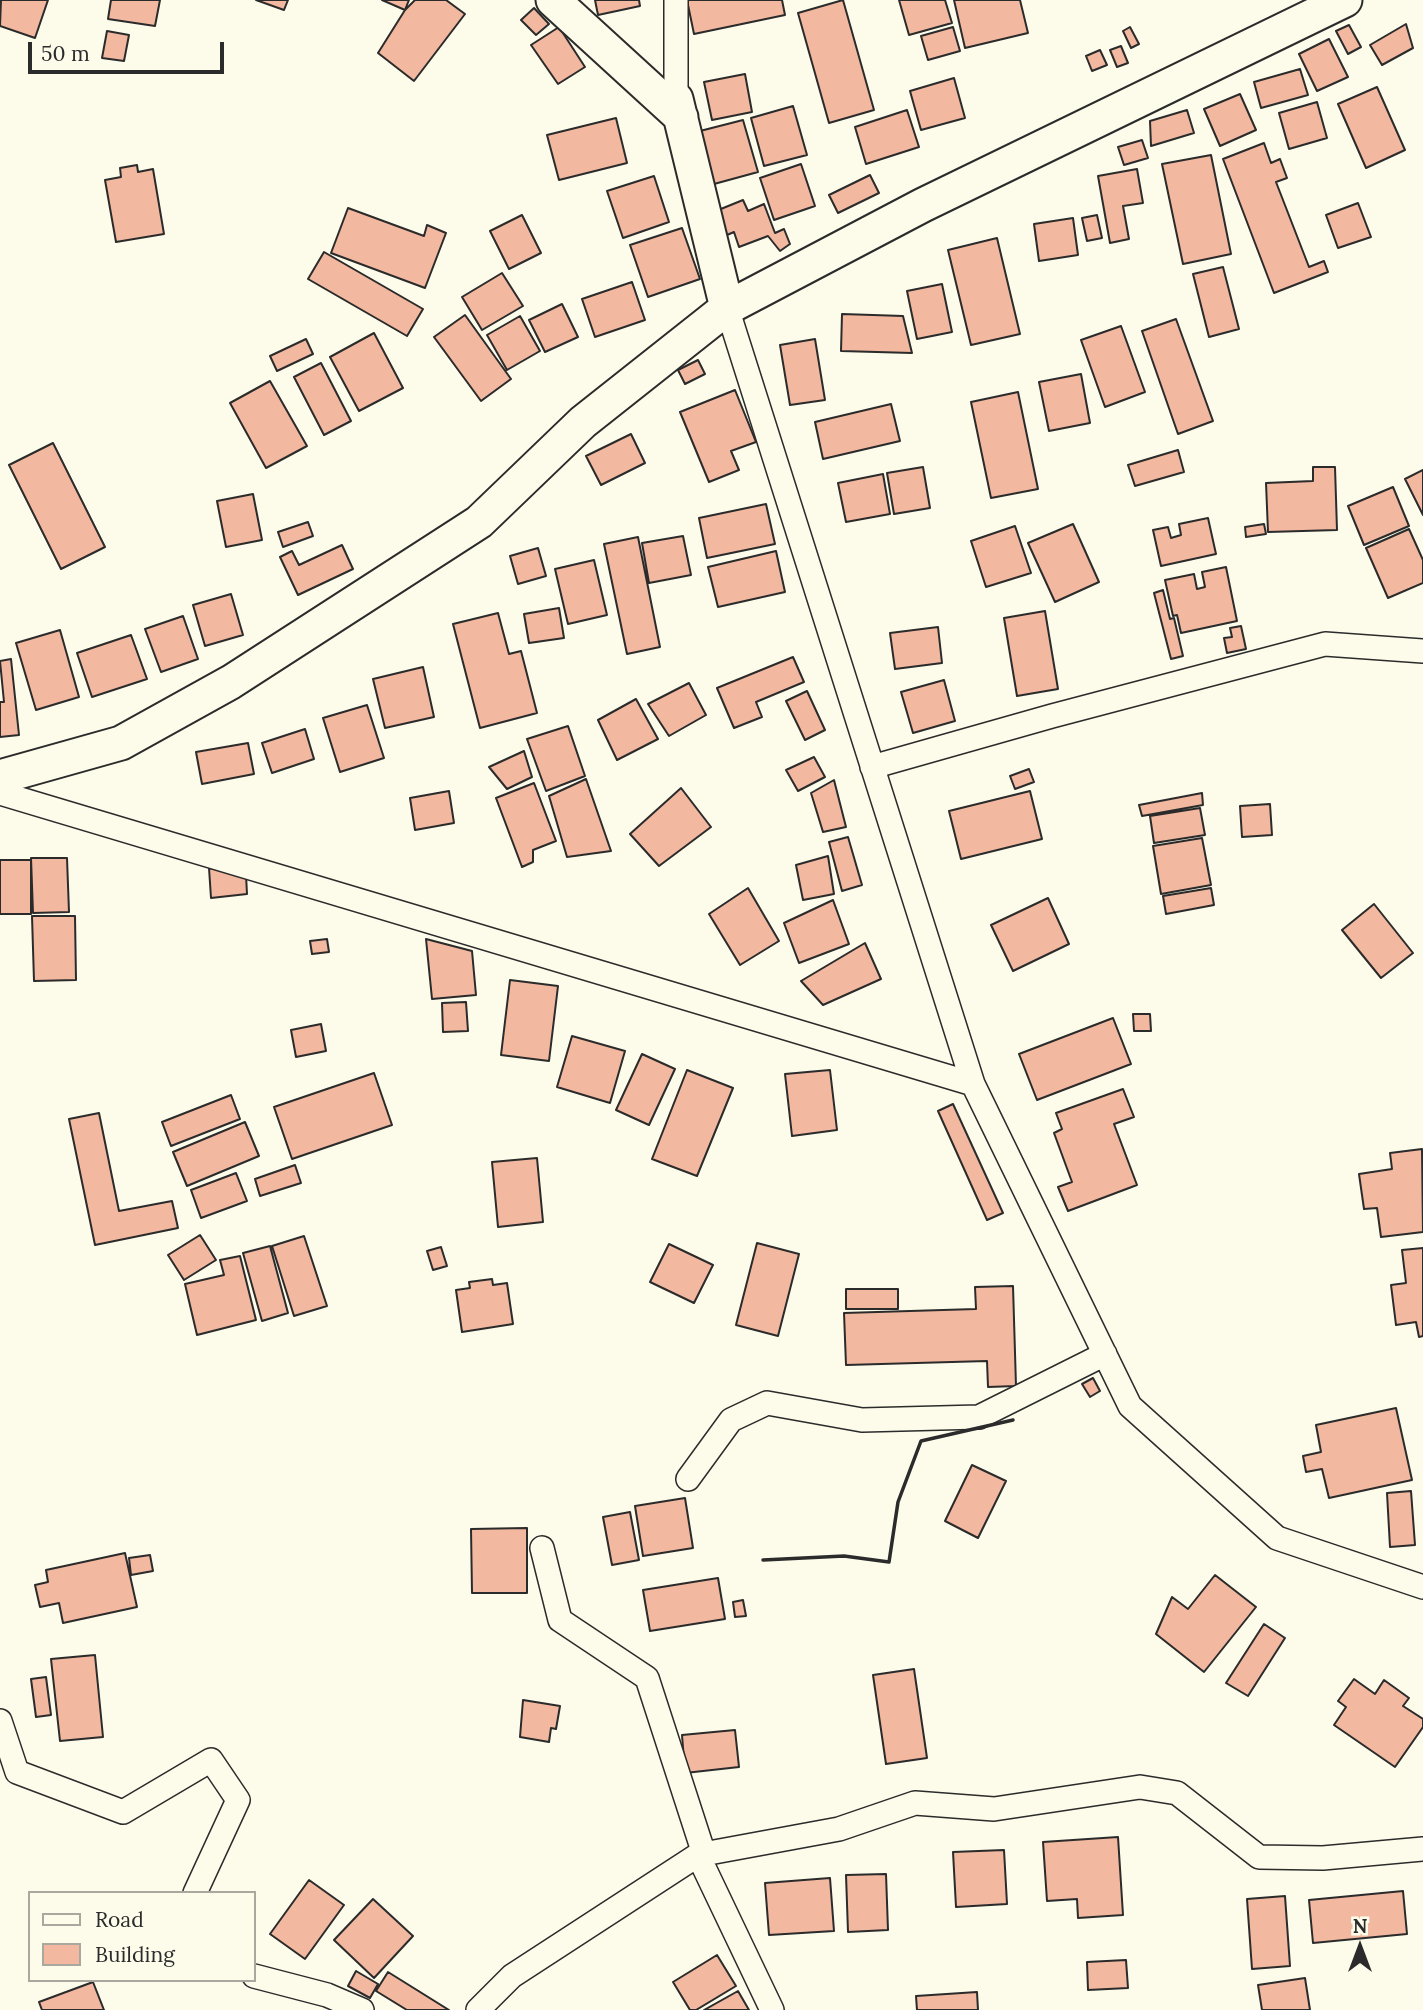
<!DOCTYPE html>
<style>
body{margin:0}
#map{position:relative;width:1423px;height:2010px;overflow:hidden;background:#fdfbea;font-family:Lora,serif}
canvas{display:block}
.legend{position:absolute;left:28px;top:1891px;width:228px;height:91px;box-sizing:border-box;background:#fdfbea;border:2px solid #a9a89e;margin:0;padding:9px 12px;list-style:none;font-size:21px;color:#2b2b2b}
.legend li{display:flex;align-items:center;gap:14px;height:35px}
.legend b{width:35px;border:2px solid #a9a89e}
.north{position:absolute;left:1325px;top:1912px;width:70px;height:70px;-webkit-text-stroke:5px #fdfbea;paint-order:stroke;rotate:0deg;font-size:19px;font-weight:700;line-height:28px;text-align:center;color:#2b2b2b}
.north::after{content:'';display:block;margin:auto;width:24px;height:32px;background:#2b2b2b;clip-path:polygon(50% 0,100% 100%,50% 72%,0 100%)}
.scale{position:absolute;left:28px;top:42px;width:196px;height:32px;box-sizing:border-box;border:4px solid #2b2b2b;border-top:0;padding-left:9px;font-size:21px;line-height:24px;white-space:nowrap;color:#2b2b2b;-webkit-text-stroke:5px #fdfbea;paint-order:stroke}
</style>
<div id="map">
<canvas width="1423" height="2010"></canvas>
<ul class="legend">
<li><b style="height:9px;background:#fdfbea"></b>Road</li>
<li><b style="height:19px;background:#f2b8a0"></b>Building</li>
</ul>
<div class="north">N</div>
<div class="scale">50 m</div>
</div>
<script>
const context = document.querySelector('canvas').getContext('2d');
context.lineJoin = 'round';
function paint(path, color) { context.fillStyle = color; context.fill(path, 'evenodd'); }
function stroke(path, color, width, dash) { context.strokeStyle = color; context.lineWidth = width; context.lineCap = dash ? 'butt' : 'round'; context.setLineDash(dash || []); context.stroke(path); }
const building = new Path2D(`
 M1,0h47l-13,38 -35,-12z
 M111,0h49l-5,26 -47,-7z
 M256,0h32l-4,10z
 M382,0h27l-4,10z
 M415,0h31l19,14 -51,67 -36,-28 27,-43z
 M595,0h44l1,6 -42,9z
 M687,0h95l3,15 -91,19z
 M843,0l31,110 -45,13 -31,-110z
 M899,0h46l7,23 -43,12z
 M954,0h66l8,33 -63,15z
 M534,8l15,16 -13,11 -15,-15z
 M1406,24l7,24 -31,17 -12,-20z
 M1349,25l12,22 -13,7 -12,-23z
 M559,27l26,40 -27,17 -27,-39z
 M953,27l7,24 -32,9 -7,-24z
 M1130,27l9,17 -8,4 -8,-17z
 M107,31l22,4 -5,26 -22,-3z
 M1329,39l19,38 -31,14 -18,-37z
 M1121,46l7,17 -11,4 -7,-17z
 M1100,50l7,15 -15,6 -6,-15z
 M1300,69l8,26 -47,13 -7,-26z
 M745,74l7,38 -40,8 -8,-38z
 M954,78l11,40 -44,12 -11,-39z
 M1377,87l28,63 -39,18 -28,-64z
 M1240,94l16,36 -36,16 -16,-37z
 M1317,102l10,36 -38,11 -10,-36z
 M793,106l14,49 -43,11 -13,-48z
 M907,110l12,37 -53,17 -11,-37z
 M1187,110l7,23 -43,13 -1,-25z
 M616,118l11,45 -68,17 -12,-45z
 M743,120l15,52 -44,12 -14,-53z
 M1142,140l6,18 -24,7 -6,-18z
 M1264,143l7,20 9,-4 7,19 -11,4 33,85 15,-6 4,11 -54,21 -51,-134z
 M1211,155l20,99 -48,10 -21,-100z
 M801,164l14,42 -41,14 -14,-42z
 M137,165l1,7 15,-3 11,65 -48,8 -11,-62 16,-3 -1,-9z
 M1137,169l6,34 -20,3 6,33 -19,4 -12,-67z
 M870,175l9,18 -41,20 -9,-18z
 M654,176l15,46 -46,16 -16,-47z
 M743,200l5,11 16,-7 11,29 9,-4 6,15 -10,7 -12,-15 -29,11 -5,-15 -14,6 -9,-25z
 M1358,203l13,34 -33,11 -12,-33z
 M348,208l76,28 3,-11 19,8 -21,55 -94,-35z
 M522,215l19,38 -32,16 -19,-38z
 M1097,215l5,23 -15,3 -5,-23z
 M1073,218l5,37 -39,6 -5,-37z
 M682,228l18,51 -52,18 -18,-52z
 M997,238l23,96 -49,11 -23,-95z
 M324,252l99,57 -16,27 -99,-57z
 M1223,267l16,62 -30,8 -16,-63z
 M502,273l21,33 -41,24 -20,-33z
 M632,282l13,38 -50,17 -13,-38z
 M942,284l10,48 -35,7 -10,-48z
 M562,304l16,33 -33,15 -16,-32z
 M842,314l61,2 9,37 -71,-2z
 M465,315l46,64 -30,22 -47,-64z
 M520,316l20,35 -33,19 -20,-35z
 M1176,319l37,102 -35,13 -36,-103z
 M1121,326l24,66 -40,15 -24,-67z
 M374,333l29,55 -44,23 -29,-54z
 M306,339l7,15 -36,17 -7,-15z
 M815,339l10,61 -35,5 -10,-60z
 M698,360l7,14 -20,10 -7,-14z
 M321,363l30,58 -27,14 -30,-58z
 M1081,374l9,49 -41,8 -10,-49z
 M270,381l37,65 -41,22 -36,-65z
 M735,390l21,52 -25,9 8,19 -30,12 -29,-70z
 M1018,392l20,97 -47,9 -20,-96z
 M891,404l9,37 -77,18 -8,-37z
 M631,434l14,29 -44,22 -15,-29z
 M53,443l52,104 -44,22 -52,-104z
 M1178,450l6,22 -49,14 -7,-21z
 M923,467l7,41 -36,6 -7,-41z
 M1313,467h22l2,63 -69,2 -2,-49 47,-2z
 M1423,470v45l-18,-36z
 M883,474l7,40 -44,8 -8,-39z
 M1393,487l16,39 -45,19 -16,-39z
 M253,494l9,46 -36,7 -9,-46z
 M766,504l9,40 -68,14 -8,-40z
 M1208,518l8,36 -55,12 -8,-36 15,-3 3,11 10,-3 -2,-11z
 M308,522l5,14 -30,11 -5,-15z
 M1073,524l26,58 -44,20 -27,-59z
 M1264,524l2,10 -20,3 -1,-10z
 M1015,526l16,47 -45,14 -15,-46z
 M1409,529l14,31v23l-35,15 -22,-50z
 M683,536l8,39 -42,8 -7,-40z
 M638,537l22,110 -33,7 -23,-110z
 M342,545l11,24 -55,26 -18,-38 12,-6 7,14z
 M538,548l8,28 -28,8 -8,-28z
 M776,551l9,41 -67,15 -10,-40z
 M594,560l13,55 -39,9 -13,-55z
 M1226,567l11,54 -56,12 -4,-18 -4,1 -8,-36 29,-6 3,15 8,-2 -3,-15z
 M1163,590l7,29 4,-1 9,38 -12,3 -17,-66z
 M231,594l12,41 -38,11 -12,-41z
 M559,608l5,30 -35,5 -5,-29z
 M1045,611l13,78 -41,7 -13,-78z
 M498,613l11,41 12,-3 16,62 -57,15 -27,-104z
 M183,616l15,43 -37,13 -16,-43z
 M1241,626l5,23 -19,4 -3,-15 8,-1 -2,-9z
 M938,627l4,36 -47,6 -5,-36z
 M60,630l19,67 -43,13 -20,-67z
 M131,635l16,44 -55,18 -15,-44z
 M793,657l11,25 -48,20 6,15 -28,11 -17,-40z
 M11,659l8,76 -19,2v-35h4l-4,-41z
 M423,667l11,50 -49,11 -12,-49z
 M944,680l11,41 -42,12 -12,-41z
 M689,683l17,32 -37,21 -21,-32z
 M807,691l18,39 -20,10 -19,-39z
 M636,699l22,40 -41,21 -19,-40z
 M367,705l17,53 -44,14 -17,-54z
 M568,726l17,50 -39,15 -19,-52z
 M305,729l9,30 -42,14 -10,-30z
 M248,743l6,31 -52,10 -6,-32z
 M524,751l8,26 -25,12 -18,-22z
 M814,757l11,20 -27,14 -12,-21z
 M1029,769l5,13 -19,7 -5,-13z
 M586,779l25,72 -44,6 -18,-61z
 M834,780l12,47 -23,5 -12,-39z
 M534,783l22,58 -23,9v12l-11,5 -26,-69z
 M681,788l30,39 -52,39 -29,-32z
 M449,791l5,32 -39,7 -5,-32z
 M1030,791l12,48 -81,20 -12,-48z
 M1202,793l1,12 -61,11 -3,-11z
 M1270,804l2,31 -30,2 -2,-31z
 M1200,808l5,27 -51,8 -4,-27z
 M848,837l14,48 -20,6 -13,-49z
 M1202,838l9,47 -50,9 -8,-48z
 M828,856l6,38 -31,6 -7,-35z
 M31,858h36l2,54 -36,1z
 M0,860h31v54h-31z
 M209,868l37,7 1,19 -36,4z
 M748,888l31,53 -39,24 -31,-51z
 M1211,888l3,17 -48,9 -3,-18z
 M1048,898l21,46 -56,27 -22,-46z
 M833,900l16,44 -50,19 -15,-40z
 M1374,904l39,49 -32,25 -39,-48z
 M32,916h43l1,64 -42,1z
 M327,939l2,13 -17,2 -2,-13z
 M426,939l46,12 4,44 -44,4z
 M865,943l16,36 -58,26 -22,-24z
 M510,980l48,6 -9,75 -48,-6z
 M466,1002l2,29 -25,1 -1,-29z
 M1133,1014h17l1,17h-17z
 M1113,1018l18,46 -94,36 -18,-46z
 M321,1024l5,27 -30,6 -5,-27z
 M572,1036l53,15 -15,52 -53,-16z
 M642,1054l33,15 -26,56 -33,-15z
 M687,1070l46,18 -36,88 -45,-17z
 M830,1070l7,60 -45,6 -7,-62z
 M374,1073l18,52 -100,34 -18,-52z
 M1123,1089l11,28 -20,7 23,61 -69,26 -10,-24 14,-5 -18,-49 8,-4 -6,-16z
 M231,1095l9,24 -69,27 -9,-24z
 M953,1104l50,109 -16,7 -49,-109z
 M99,1113l20,98 53,-10 6,27 -83,17 -26,-126z
 M245,1122l14,34 -72,30 -14,-34z
 M1422,1149l1,83 -42,5 -4,-29 -13,1 -5,-35 33,-5 -2,-16z
 M537,1158l6,64 -45,5 -6,-65z
 M295,1165l6,18 -41,13 -5,-17z
 M236,1173l11,28 -46,17 -10,-28z
 M200,1235l16,25 -32,20 -16,-25z
 M304,1236l23,70 -33,10 -22,-70z
 M757,1243l42,11 -21,82 -42,-11z
 M669,1244l44,21 -19,38 -44,-21z
 M270,1246l18,67 -26,8 -19,-68z
 M441,1247l6,19 -14,4 -6,-19z
 M1423,1248v88l-4,1 -3,-15 -20,3 -5,-40 15,-2 -4,-33z
 M240,1256l16,64 -59,15 -12,-51 39,-9 -4,-15z
 M492,1279l1,6 14,-2 6,41 -51,8 -6,-42 14,-2 -1,-6z
 M1013,1286l3,100 -28,1 -1,-26 -141,4 -2,-52 132,-4 -1,-22z
 M846,1289h52v20h-52z
 M1093,1378l7,13 -10,6 -8,-13z
 M1396,1408l16,72 -83,18 -7,-29 -16,3 -3,-16 18,-4 -5,-27z
 M972,1465l34,16 -28,57 -33,-17z
 M1411,1491l4,54 -25,2 -3,-54z
 M685,1498l8,50 -50,8 -8,-50z
 M630,1512l9,48 -27,5 -9,-48z
 M527,1528v65h-55l-1,-64z
 M125,1553l12,54 -74,16 -4,-20 -19,4 -5,-22 13,-3 -2,-12z
 M150,1555l3,16 -22,4 -2,-17z
 M1215,1575l41,32 -52,65 -48,-38 16,-37 16,12z
 M718,1578l7,41 -75,12 -7,-41z
 M743,1600l3,16 -11,1 -2,-15z
 M1264,1624l21,14 -37,58 -22,-13z
 M95,1655l8,82 -43,4 -9,-82z
 M914,1669l13,89 -41,6 -13,-89z
 M46,1677l5,38 -15,2 -5,-38z
 M1354,1679l21,15 9,-14 25,18 -6,8 20,13v8l-28,40 -61,-42 12,-18 -8,-6z
 M523,1700l37,6 -4,23 -5,-1 -2,14 -29,-5z
 M735,1730l4,37 -54,6 -3,-38z
 M1118,1837l5,78 -45,3 -1,-19 -30,2 -4,-59z
 M1004,1850l3,54 -51,3 -3,-55z
 M886,1874l2,56 -40,2 -2,-57z
 M830,1878l4,53 -65,4 -4,-52z
 M309,1880l35,25 -39,54 -35,-25z
 M1403,1891l4,43 -94,9 -4,-43z
 M1285,1896l5,70 -38,3 -5,-70z
 M373,1899l40,37 -39,42 -40,-38z
 M717,1955l19,31 -40,24h-6l-17,-28z
 M1126,1960l2,28 -40,2 -1,-28z
 M356,1971l22,13 -8,14 -22,-12z
 M388,1972l61,38h-42l-31,-19z
 M1305,1978l5,32h-48l-4,-25z
 M93,1982l11,28h-62l-3,-8z
 M738,1991l11,19h-45z
 M977,1992l1,18h-61l-1,-14z`);
paint(building, '#f2b8a0');
stroke(building, '#2b2b2b', 2);
const street = new Path2D(`
 M676,0v99
 M727,308l246,776 157,322 147,132 146,49
 M872,767l180,-51 273,-72 98,7
 M0,793l973,291
 M688,1479l43,-59 36,-17 95,17 117,-3 126,-63
 M542,1548l18,72 87,58 57,176
 M0,1721l17,51 106,40 88,-52 27,40 -43,93
 M698,1855l74,155
 M254,1976l73,19 35,15
 M478,2010l34,-34 186,-121 141,-26 76,-26 79,6 146,-22 37,6 82,64 64,1 100,-9`);
const secondary = new Path2D(`
 M553,0l128,117
 M676,99l51,209
 M0,777l121,-34 110,-61 248,-160 104,-100 144,-114 196,-103 422,-205`);
stroke(street, '#2b2b2b', 26);
stroke(secondary, '#2b2b2b', 37);
stroke(street, '#fdfbea', 23);
stroke(secondary, '#fdfbea', 33);
stroke(new Path2D(`
 M763,1560l81,-4 45,6 9,-60 23,-61 92,-21`), '#2b2b2b', 3.5);
</script>
